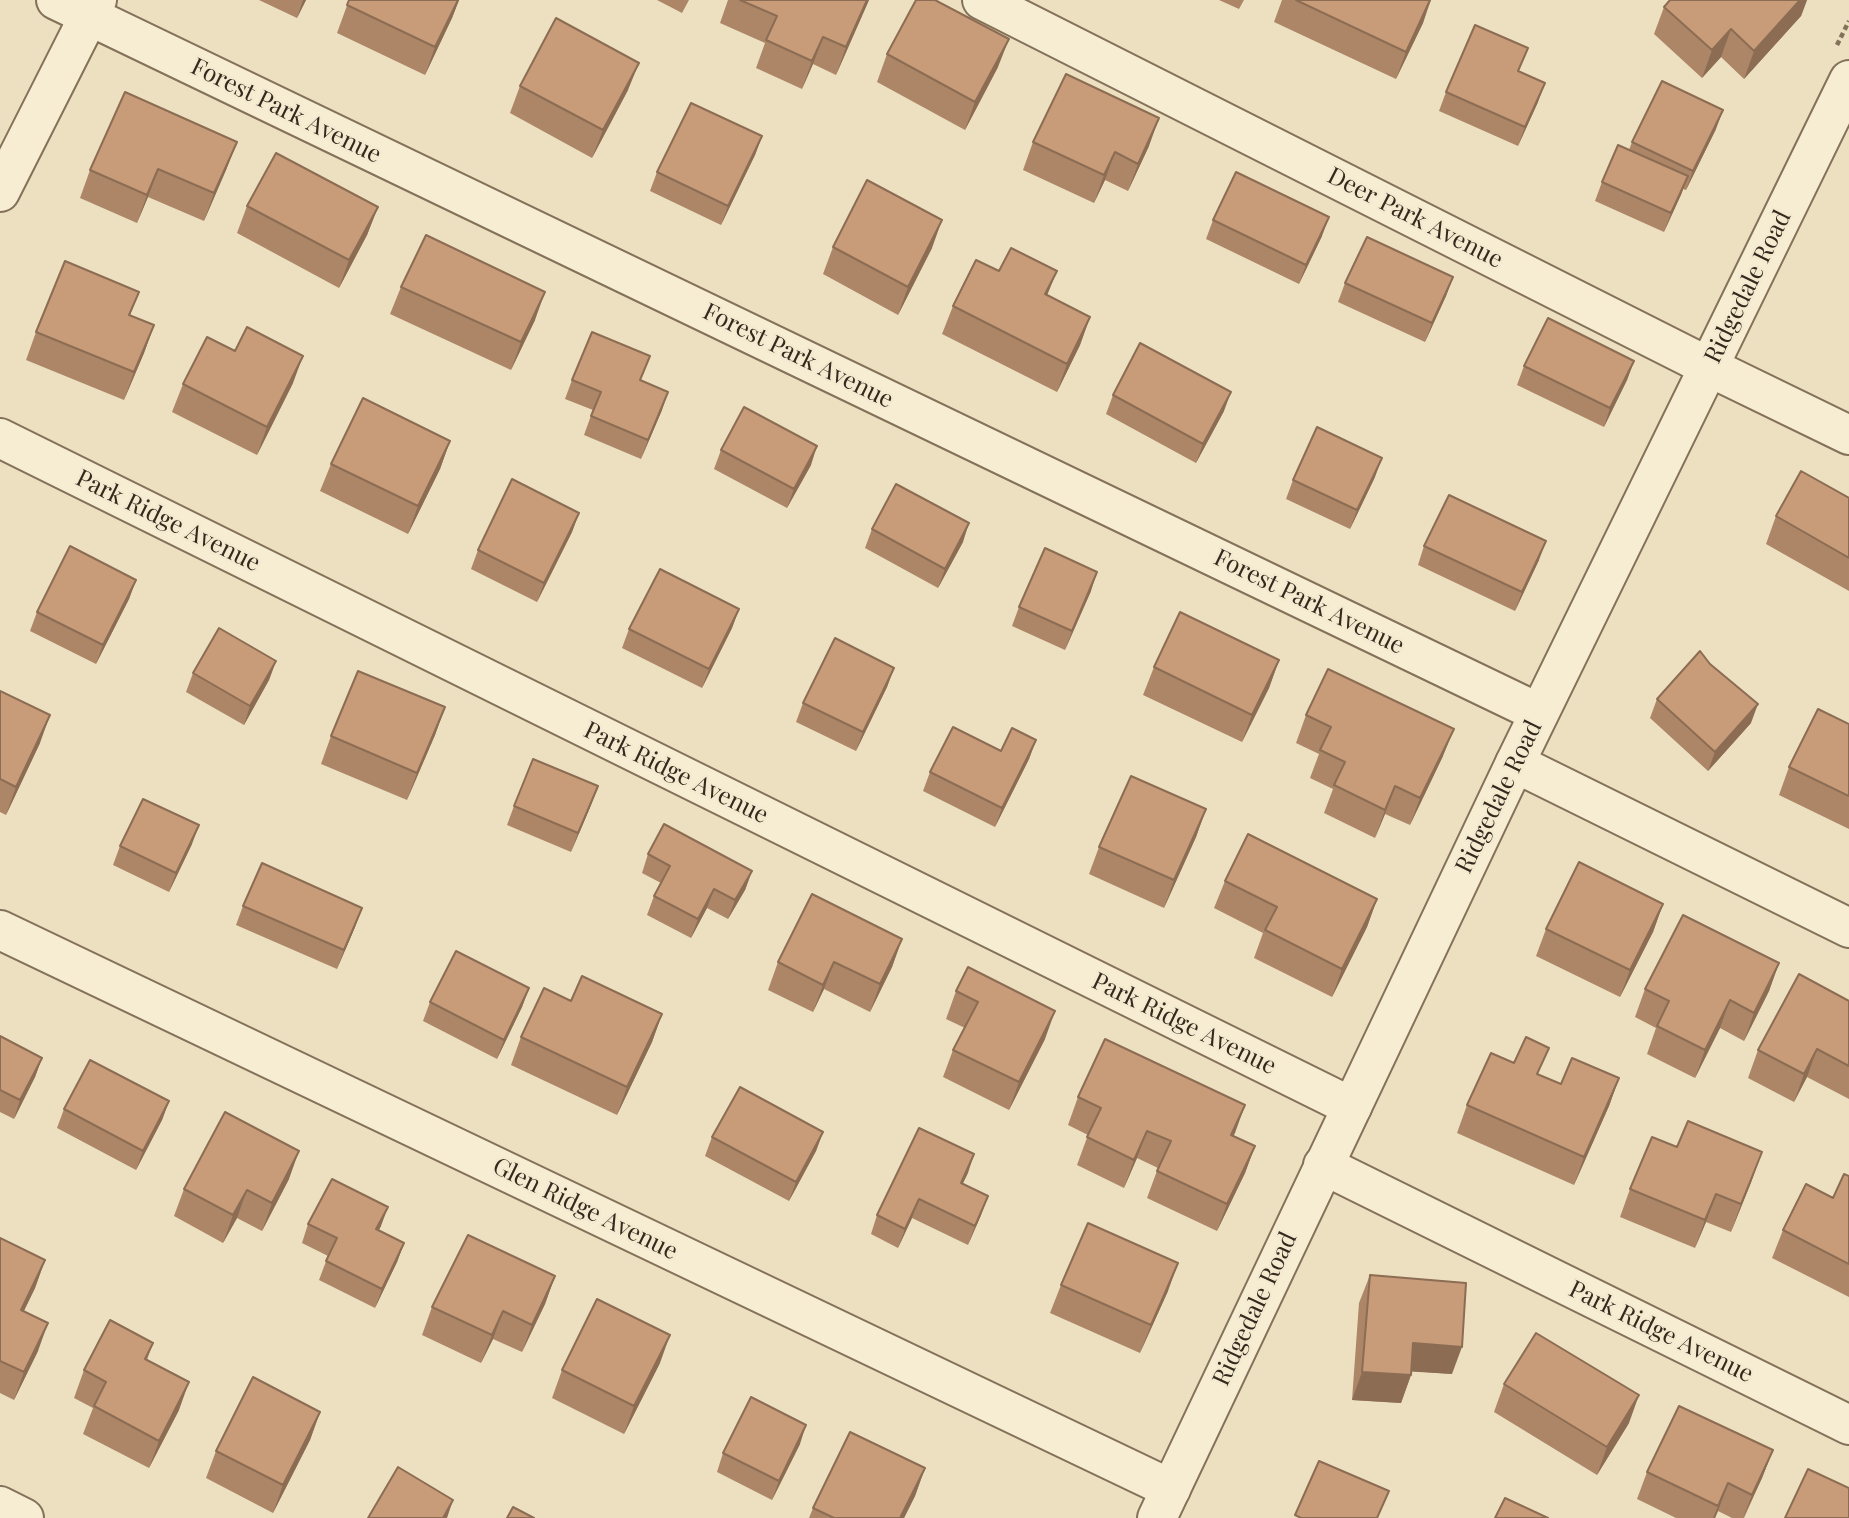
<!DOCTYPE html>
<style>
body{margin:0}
canvas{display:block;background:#ece0c1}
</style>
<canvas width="1849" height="1518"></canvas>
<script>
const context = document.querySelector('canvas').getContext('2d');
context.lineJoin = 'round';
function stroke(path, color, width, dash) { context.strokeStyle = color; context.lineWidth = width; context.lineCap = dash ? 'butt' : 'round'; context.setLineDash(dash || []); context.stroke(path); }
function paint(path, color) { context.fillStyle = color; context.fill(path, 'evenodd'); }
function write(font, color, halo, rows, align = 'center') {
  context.font = font + ' "Playfair Display",serif'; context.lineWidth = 5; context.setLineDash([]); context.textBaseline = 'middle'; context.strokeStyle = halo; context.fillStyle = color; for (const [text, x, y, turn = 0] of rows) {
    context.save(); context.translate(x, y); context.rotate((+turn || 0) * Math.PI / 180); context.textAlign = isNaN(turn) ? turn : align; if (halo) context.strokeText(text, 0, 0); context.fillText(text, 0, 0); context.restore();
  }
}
const minor = new Path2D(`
 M56,0l1483,713
 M982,0l727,367 140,68
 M0,192l97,-192
 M0,438l1352,669
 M1515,763l334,165
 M0,930l1171,559
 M1323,1165l526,260
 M0,1506l24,12`);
const tertiary = new Path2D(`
 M1157,1518l358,-755 334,-683`);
stroke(minor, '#847159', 42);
stroke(tertiary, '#847159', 42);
stroke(new Path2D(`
 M1837,45l12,-24`), '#847159', 4.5, [5, 3.5]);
stroke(minor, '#f7edd3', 38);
stroke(tertiary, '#f7edd3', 38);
paint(new Path2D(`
 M259,0h47l-9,18z
 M349,0h110l-7,18 -27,57 -88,-42z
 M657,0h32l-7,13z
 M728,0h141l-33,75 -23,-11 -11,25 -46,-21 9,-25 -45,-20z
 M1219,0h25l-5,9z
 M1282,0h149l-8,23 -27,56 -122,-57z
 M1670,0h137l-6,16 -57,63 -23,-22 -19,21 -48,-44 10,-27z
 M887,54l111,13 -33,63 -88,-48z
 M520,86l108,4 -36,68 -82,-45z
 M1446,92l92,10 -20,44 -79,-35z
 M1716,129l-30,61 -3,-1 -19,43 -69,-31 7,-19 27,-32 3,-8z
 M762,136l-7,19 -34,70 -71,-34 7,-19z
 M237,142l-11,28 -22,51 -56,-24 -11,26 -57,-25 10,-28z
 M1033,142l116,4 -21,45 -23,-11 -11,23 -71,-33z
 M247,206l131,1 -11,28 -28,53 -102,-55z
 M1213,220l109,16 -23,48 -93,-45z
 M833,247l99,1 -34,67 -75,-41z
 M1453,277l-7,19 -21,46 -87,-40 7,-19z
 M401,287l134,33 -24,50 -121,-56z
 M139,292l-9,23 24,10 -10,28 -20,47 -98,-40 10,-28z
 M1047,295l43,22 -10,28 -23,47 -115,-58 11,-28z
 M1634,361l-7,19 -23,47 -87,-42 7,-19z
 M572,380h69l21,30 -21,49 -57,-24 9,-25 -28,-11z
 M293,383l-36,72 -85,-43 11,-28z
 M1113,395l111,16 -28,52 -90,-49z
 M450,441l-10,28 -32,65 -88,-43 11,-27z
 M721,450l90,15 -24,43 -73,-39z
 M1375,477l-25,52 -64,-30 7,-19z
 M1849,498v93l-83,-47 10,-28z
 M579,513l-7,19 -35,70 -66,-33 7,-19z
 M872,529l91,13 -25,46 -73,-40z
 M1424,546l115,14 -24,51 -97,-46z
 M136,580l-7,19 -33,65 -66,-33 7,-19z
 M1091,591l-26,59 -53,-24 7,-19z
 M739,609l-7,19 -30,60 -80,-40 7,-19z
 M1279,660l-10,28 -27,54 -99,-47 11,-28z
 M276,661l-7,19 -25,45 -58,-33 7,-19z
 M894,668l-7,19 -31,64 -60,-29 7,-19z
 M0,691l40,52 -34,72 -6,-3z
 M1657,699l94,24 -43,48 -58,-53z
 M445,707l-10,28 -28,65 -86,-36 10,-28z
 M1306,715l137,41 -33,69 -25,-11 -10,24 -51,-25 9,-24 -23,-11 9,-24 -23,-11z
 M1849,724v105l-70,-34 10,-28z
 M1036,740l-7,19 -34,68 -72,-36 7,-19z
 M591,805l-20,47 -64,-27 7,-19z
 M1206,809l-10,28 -32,71 -75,-34 10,-27z
 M192,844l-23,48 -56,-27 7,-19z
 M648,854l104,17 -7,19 -17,29 -21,-11 -16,30 -44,-23 7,-19 7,-13 -19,-10z
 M1225,881l152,18 -10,28 -35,70 -78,-39 9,-25 -49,-25z
 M1663,904l-10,28 -33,65 -84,-41 10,-27z
 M243,906l112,21 -18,42 -101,-44z
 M902,939l-10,28 -22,45 -46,-23 -11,23 -45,-22 10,-28z
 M1779,963l-10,28 -25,50 -24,-13 -25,50 -48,-24 9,-26 -21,-11 10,-28z
 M968,967l77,72 -36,71 -66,-33 10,-27 12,-22 -19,-9 10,-28z
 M529,988l-7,19 -25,52 -74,-38 7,-19z
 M571,1001l91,13 -10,28 -35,73 -106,-50 10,-28z
 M1849,1001v98l-42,-22 -13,25 -46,-24 10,-28z
 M0,1036l42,22 -7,19 -21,42 -14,-7z
 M1539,1075l22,9 58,-6 -10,28 -35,79 -117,-52 10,-28z
 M1078,1097l156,39 21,10 -10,27 -28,58 -70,-33 11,-30 -21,-10 -13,30 -47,-23 11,-30 -20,-10z
 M169,1101l-7,19 -26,50 -79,-42 7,-19z
 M823,1132l-7,19 -27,50 -84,-45 7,-19z
 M974,1154l-12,30 19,31 -13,30 -56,-27 -14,30 -27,-14 6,-19z
 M1849,1176v121l-77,-39 11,-28 50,-32z
 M289,1179l-27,52 -25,-13 -14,25 -49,-27 10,-27z
 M1752,1180l-21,52 -25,-10 -11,26 -75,-31 10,-28z
 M308,1224l73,2 -3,5 26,12 -7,19 -22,46 -56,-28 9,-24 -26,-13z
 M0,1238l45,22 -10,28 -11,23 14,40 -24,49 -14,-7z
 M1370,1275l82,99 -41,-3v4l-10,28 -49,-3 7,-97z
 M555,1276l-10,28 -23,48 -29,-13 -12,24 -59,-28 10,-28z
 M1061,1285l107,6 -28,62 -90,-40z
 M153,1343l-6,17 32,50 -30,58 -66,-34 10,-26 -19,-10 10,-28z
 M660,1363l-36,71 -72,-36 10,-28z
 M1504,1384l125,39 -32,52 -103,-63z
 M320,1412l-10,28 -37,73 -67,-35 10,-27z
 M800,1444l-28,56 -55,-28 6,-19z
 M1773,1450l-11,28 -18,40h-12l-14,-7 -3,7h-39l-39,-19 10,-27z
 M925,1468l-10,28 -11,22h-95l4,-10z`), '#ac8667');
paint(new Path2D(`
 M303,0h3l-9,18z
 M458,0h1l-7,18 -27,57 10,-28z
 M867,0h2l-33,75 10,-28z
 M1430,0l-7,23 -27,56 10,-27z
 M1800,0h7l-6,16 -57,63 10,-28z
 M1731,29l-10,28 -19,21 10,-28z
 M823,37l-10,27 -11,25 10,-28z
 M1009,39l-11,28 -33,63 10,-28z
 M639,63l-11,27 -36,68 11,-28z
 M1545,83l-7,19 -20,44 7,-19z
 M1723,110l-7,19 -30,61 7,-19z
 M1159,118l-10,28 -21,45 10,-27z
 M762,136l-7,19 -34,70 7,-19z
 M237,142l-11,28 -22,51 10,-28z
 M1115,152l-10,28 -11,23 10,-28z
 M158,169l-10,28 -11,26 10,-28z
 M1688,176l-7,19 -17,37 7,-19z
 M378,207l-11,28 -28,53 10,-28z
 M1329,217l-7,19 -23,48 7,-19z
 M942,220l-10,28 -34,67 10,-28z
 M1057,271l-11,27 -1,-4z
 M1453,277l-7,19 -21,46 7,-19z
 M545,292l-10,28 -24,50 10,-28z
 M1090,317l-10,28 -23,47 10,-28z
 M154,325l-10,28 -20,47 10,-28z
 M303,356l-10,27 -36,72 10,-28z
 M1634,361l-7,19 -23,47 6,-19z
 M668,392l-6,18 -21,49 7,-19z
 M1231,392l-7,19 -28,52 7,-19z
 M450,441l-10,28 -32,65 10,-28z
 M817,446l-6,19 -24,43 7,-19z
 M1382,458l-7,19 -25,52 7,-19z
 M579,513l-7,19 -35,70 7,-19z
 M969,523l-6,19 -25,46 7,-19z
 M1546,541l-7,19 -24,51 7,-19z
 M1097,572l-6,19 -26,59 7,-19z
 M136,580l-7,19 -33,65 7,-19z
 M739,609l-7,19 -30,60 7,-19z
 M1279,660l-10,28 -27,54 10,-27z
 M276,661l-7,19 -25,45 6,-19z
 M894,668l-7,19 -31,64 7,-19z
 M1758,704l-7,19 -43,48 7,-19z
 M445,707l-10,28 -28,65 10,-27z
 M50,715l-10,28 -34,72 10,-28z
 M1454,729l-11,27 -33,69 10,-27z
 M1036,740l-7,19 -34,68 7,-19z
 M598,786l-7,19 -20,47 7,-19z
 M1395,786l-10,28 -10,24 10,-28z
 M1206,809l-10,28 -32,71 10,-28z
 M199,825l-7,19 -23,48 7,-19z
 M752,871l-7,19 -17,29 7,-19z
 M714,889l-7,19 -16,30 7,-19z
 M1377,899l-10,28 -35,70 10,-28z
 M1663,904l-10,28 -33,65 10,-27z
 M362,908l-7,19 -18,42 7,-19z
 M902,939l-10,28 -22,45 10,-28z
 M834,962l-10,27 -11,23 10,-27z
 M1779,963l-10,28 -25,50 10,-28z
 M529,988l-7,19 -25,52 7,-19z
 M1730,1000l-10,28 -25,50 10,-28z
 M1055,1011l-10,28 -36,71 10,-28z
 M662,1014l-10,28 -35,73 10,-28z
 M1817,1049l-10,28 -13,25 10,-28z
 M42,1058l-7,19 -21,42 6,-19z
 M1619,1078l-10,28 -35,79 10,-28z
 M169,1101l-7,19 -26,50 7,-19z
 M1245,1105l-10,28 -14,29 10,-27z
 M1147,1131l-10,27 -13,30 10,-28z
 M823,1132l-7,19 -27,50 7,-19z
 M1255,1146l-10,27 -28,58 10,-27z
 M299,1151l-10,28 -27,52 10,-28z
 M1762,1152l-10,28 -21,52 10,-28z
 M974,1154l-6,19 -14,29 7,-19z
 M247,1190l-10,28 -14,25 10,-28z
 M1716,1194l-10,28 -11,26 10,-28z
 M988,1196l-7,19 -13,30 7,-19z
 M919,1199l-7,19 -14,30 7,-19z
 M388,1207l-7,19 -12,22 7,-19z
 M404,1243l-7,19 -22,46 7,-19z
 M45,1260l-10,28 -24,49 10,-27z
 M1178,1263l-10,28 -28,62 11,-28z
 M555,1276l-10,28 -23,48 10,-27z
 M503,1311l-10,28 -12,24 11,-28z
 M48,1323l-10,28 -24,49 10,-28z
 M670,1335l-10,28 -36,71 10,-28z
 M1413,1343l49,4 -10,27 -49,-3z
 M1362,1372l49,3 -10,28 -49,-3z
 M189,1382l-10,28 -30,58 10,-27z
 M1639,1395l-10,28 -32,52 10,-28z
 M320,1412l-10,28 -37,73 10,-28z
 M806,1425l-6,19 -28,56 7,-19z
 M1773,1450l-11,28 -19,40 9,-23z
 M925,1468l-10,28 -11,22h-4z
 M1728,1483l-10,28 -3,7h-2z
 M453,1500l-6,18h-4z`), '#8c6d54');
const building = new Path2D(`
 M349,0h109l-23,47 -88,-42z
 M740,0h127l-21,47 -23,-10 -11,24 -46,-21 11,-24z
 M916,0h19l74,39 -34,63 -88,-48z
 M1296,0h134l-24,52z
 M1670,0h130l-46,51 -23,-22 -19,21 -48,-43z
 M556,18l83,45 -36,67 -83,-44z
 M1475,25l53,23 -10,23 27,12 -20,44 -79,-35z
 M1066,74l93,44 -21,46 -23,-12 -11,23 -71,-33z
 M1662,81l61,29 -30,61 -61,-29z
 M125,92l112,50 -23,51 -56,-24 -11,26 -57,-25z
 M691,103l71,33 -34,70 -71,-34z
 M1618,145l70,31 -17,37 -69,-31z
 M276,153l102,54 -29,53 -102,-54z
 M1236,172l93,45 -23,48 -93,-45z
 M867,180l75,40 -34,67 -75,-40z
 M426,235l119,57 -24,50 -120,-55z
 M1367,237l86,40 -21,46 -87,-40z
 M1011,248l46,23 -12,23 45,23 -23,47 -114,-58 23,-46 23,11z
 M65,261l74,31 -10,23 25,10 -20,47 -98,-40z
 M1548,318l86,43 -24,47 -86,-42z
 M247,327l56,29 -36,71 -84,-43 24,-47 28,14z
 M592,332l58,24 -10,24 28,12 -20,48 -57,-24 10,-24 -29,-12z
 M1140,343l91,49 -28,52 -90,-49z
 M363,398l87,43 -32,65 -87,-42z
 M744,407l73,39 -23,43 -73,-39z
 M1317,427l65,31 -25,52 -64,-30z
 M1801,471l48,27v60l-73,-42z
 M512,479l67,34 -35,70 -66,-33z
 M896,484l73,39 -24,46 -73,-40z
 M1449,495l97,46 -24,51 -98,-46z
 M70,546l66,34 -33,65 -66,-33z
 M1045,548l52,24 -25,59 -53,-24z
 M660,569l79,40 -30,60 -80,-40z
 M1180,612l99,48 -27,55 -98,-48z
 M219,628l57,33 -26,45 -57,-33z
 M835,638l59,30 -31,64 -60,-29z
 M1700,651l10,13 48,40 -43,48 -58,-53z
 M1328,669l126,60 -34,69 -25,-12 -10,24 -51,-25 11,-23 -25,-12 11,-23 -25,-12z
 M358,671l87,36 -28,66 -86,-37z
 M0,691l50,24 -34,72 -16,-8z
 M1818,709l31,15v72l-60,-29z
 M953,727l48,24 11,-23 24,12 -34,68 -72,-36z
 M533,759l65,27 -20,47 -64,-27z
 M1131,776l75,33 -32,71 -75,-33z
 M143,799l56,26 -23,48 -56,-27z
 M664,824l88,47 -17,29 -21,-11 -16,30 -44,-23 16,-30 -22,-12z
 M1248,834l129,65 -35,70 -77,-39 12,-23 -52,-26z
 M1579,862l84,42 -33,66 -84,-41z
 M262,863l100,45 -18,42 -101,-44z
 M812,894l90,45 -22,45 -46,-22 -11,23 -45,-23z
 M1683,915l96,48 -25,50 -24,-13 -25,50 -48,-24 12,-25 -24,-12z
 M456,951l73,37 -25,52 -74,-38z
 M968,967l87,44 -36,71 -66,-32 25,-48 -22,-11z
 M1799,974l50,27v65l-32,-17 -13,25 -46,-24z
 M582,976l80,38 -35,73 -106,-50 23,-49 27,13z
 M0,1036l42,22 -22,42 -20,-10z
 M1526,1037l23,11 -12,26 24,10 11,-26 47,20 -35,79 -117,-52 24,-52 23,10z
 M1105,1039l140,66 -14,30 24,11 -28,58 -70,-33 14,-30 -24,-10 -13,29 -47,-23 14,-29 -23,-11z
 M90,1060l79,41 -26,50 -79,-42z
 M740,1087l83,45 -27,50 -84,-45z
 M225,1112l74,39 -27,52 -25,-13 -14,25 -49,-26z
 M1688,1121l74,31 -21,52 -25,-10 -11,26 -75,-31 22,-52 25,10z
 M919,1128l55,26 -13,29 27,13 -13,30 -56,-27 -14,30 -28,-14z
 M1844,1174l5,2v88l-66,-34 23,-46 27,14z
 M332,1179l56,28 -12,22 28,14 -22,46 -56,-28 11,-23 -29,-14z
 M1088,1223l90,40 -27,62 -90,-40z
 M468,1235l87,41 -23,49 -29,-14 -11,24 -60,-28z
 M0,1238l45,22 -24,50 27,13 -24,49 -24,-11z
 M1370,1275l96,8 -4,64 -49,-4 -2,32 -49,-3z
 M597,1299l73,36 -36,71 -72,-36z
 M110,1320l43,23 -8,16 44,23 -30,59 -65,-35 12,-24 -22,-12z
 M1536,1333l103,62 -32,52 -103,-63z
 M253,1377l67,35 -37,73 -67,-34z
 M751,1397l55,28 -27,56 -56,-28z
 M1679,1406l94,44 -21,45 -24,-12 -10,23 -71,-34z
 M850,1432l75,36 -25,50h-66l-21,-10z
 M1319,1461l70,30 -12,27h-76l-6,-3z
 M398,1467l55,33 -10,18h-75z
 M1808,1469l41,19v30h-64z
 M1505,1498l43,20h-53z
 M513,1507l21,11h-27z`);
paint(building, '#c89c78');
stroke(building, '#8c6d54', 2);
write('24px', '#34291d', '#f3ead0', [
 ["Forest Park Avenue",286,111,26],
 ["Deer Park Avenue",1415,218,27],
 ["Ridgedale Road",1748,287,-64],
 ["Forest Park Avenue",798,356,26],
 ["Park Ridge Avenue",168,521,26],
 ["Forest Park Avenue",1309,602,26],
 ["Park Ridge Avenue",676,773,26],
 ["Ridgedale Road",1499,797,-64],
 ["Park Ridge Avenue",1184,1024,26],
 ["Glen Ridge Avenue",585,1209,26],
 ["Ridgedale Road",1255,1309,-65],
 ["Park Ridge Avenue",1661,1332,26]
]);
</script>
